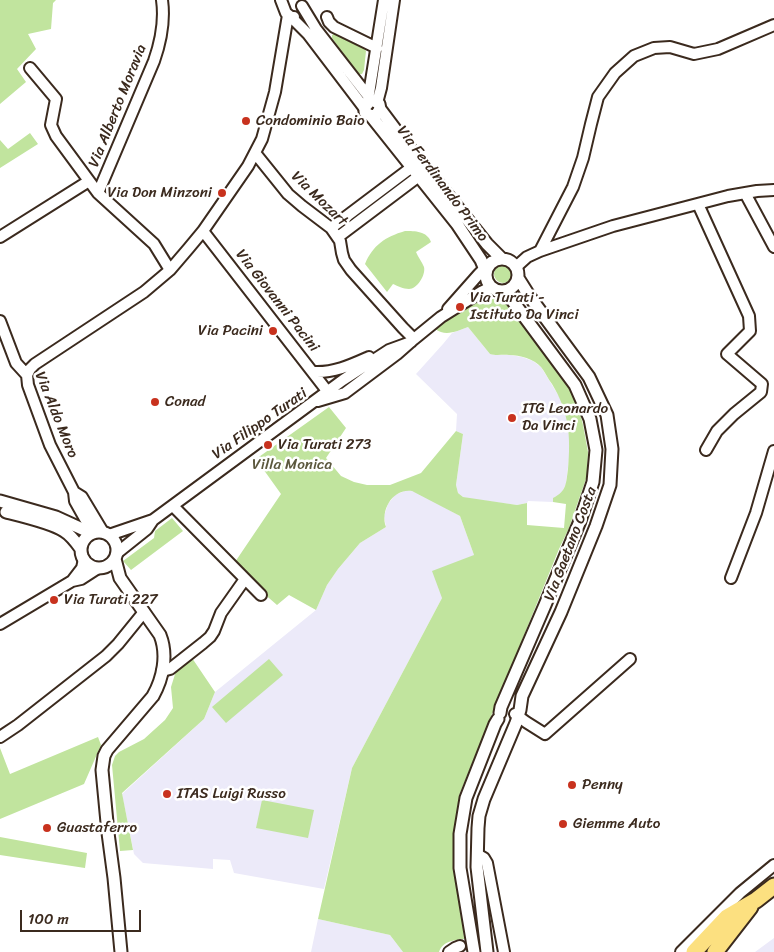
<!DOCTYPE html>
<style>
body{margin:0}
#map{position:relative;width:774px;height:952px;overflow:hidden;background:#fff;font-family:Sriracha,sans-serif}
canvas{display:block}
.scale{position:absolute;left:20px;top:910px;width:121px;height:22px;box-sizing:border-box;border:2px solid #3b2a1e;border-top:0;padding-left:6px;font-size:15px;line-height:18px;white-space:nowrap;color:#3b2a1e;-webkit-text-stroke:4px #fff;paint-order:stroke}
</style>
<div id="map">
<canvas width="774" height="952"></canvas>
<div class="scale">100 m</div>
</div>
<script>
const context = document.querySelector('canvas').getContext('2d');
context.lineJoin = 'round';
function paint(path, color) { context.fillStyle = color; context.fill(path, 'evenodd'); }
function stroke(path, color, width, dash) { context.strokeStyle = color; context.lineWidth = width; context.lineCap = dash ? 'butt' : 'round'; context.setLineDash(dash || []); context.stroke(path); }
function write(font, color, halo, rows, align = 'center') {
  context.font = font + ' Sriracha,sans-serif'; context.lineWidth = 5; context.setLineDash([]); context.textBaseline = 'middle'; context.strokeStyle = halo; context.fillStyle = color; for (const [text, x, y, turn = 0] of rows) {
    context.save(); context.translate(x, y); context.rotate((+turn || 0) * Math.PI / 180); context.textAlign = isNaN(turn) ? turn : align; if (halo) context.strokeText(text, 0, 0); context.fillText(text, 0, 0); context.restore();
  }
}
paint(new Path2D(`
 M468,327l22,27 5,1h15l12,2 11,4 8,6 19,31 8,24 2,28 -4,34 -5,10 -7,4 -1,4 -25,-1 -1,2 -10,2 -46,-6 -8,-2 -5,-4 -2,-8 7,-51 -7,-3 1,-17 -41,-40 27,-30 9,-11z
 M407,490l9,2 44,24 14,39 -32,43 -90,170 -28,121 -90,-16 -4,-13 -17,-1v10l-70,-6 -9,-9 -12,-60 82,-75 11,-27 101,-82 11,-25 11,-16 22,-26 26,-16 -2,-11 4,-12 7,-9z
 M318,919l72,16 13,17h-92z
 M774,938v14h-19z`), '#eceaf9');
paint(new Path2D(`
 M0,0h56l-3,3 -2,26 -23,5 8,15 -19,20 9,13 -26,22z
 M334,34l28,12 4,5 -2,19 -2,4h-4l-26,-36v-3z
 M30,133l8,11 -38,24v-28l8,9z
 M405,231c10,0 22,0 26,11l-15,10c2,5 6,10 8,15 2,8 -7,22 -15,22 -6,0 -11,-3 -16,-5l-6,8 -22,-28c8,-19 20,-27 40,-33z
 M494 274a9 9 0 1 1 18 0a9 9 0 1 1-18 0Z
 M480,298c12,0 21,2 31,8l45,60 22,38 5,21 5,27 -1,24 -18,52 -10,21 -99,244c-6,29 -7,56 -4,85 2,20 7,40 8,61 -10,1 -21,2 -25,13h-36l-13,-17 -72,-16 34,-151 90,-170 -10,-27 42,-16 -14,-39 -48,-25c-19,-3 -32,19 -26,36l-26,16 -22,26 -11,16 -11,25 -27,-15 -12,10 -31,-27 -13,-13 48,-71 -25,-35 73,-52 17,21 -20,30 15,18 13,6 13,3h23l31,-12 35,-42 7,3 -7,51 2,8 5,4 54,8 10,-2v22l37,3 2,-24 -13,-2v-4c14,-7 13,-15 15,-29 3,-33 1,-57 -16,-85 -4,-5 -7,-12 -11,-17 -7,-8 -21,-12 -32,-12 -6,-1 -12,1 -19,-1l-22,-27c-11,4 -22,10 -33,2l40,-30z
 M172,518l11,13 -52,39 -8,-9 31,-23 1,-7z
 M192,658l23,34 -11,27 -82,74 11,57 -13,1 -8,-86 3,-9 4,-4 25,-13 21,-19 8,-12 -2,-21 5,-16z
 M269,659l14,16 -57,48 -14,-16z
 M98,737l3,8 -17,39 -84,35v-71l10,26z
 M262,800l52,10 -6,28 -52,-10z
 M0,837l87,16 -2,15 -85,-13z`), '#c1e49e');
stroke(new Path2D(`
 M466,945l36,-4`), '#d8d4d2', 10, [10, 5]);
const minor = new Path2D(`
 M281,0l5,13 5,4h3
 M302,6l14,23 56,72
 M291,17l17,17 57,75
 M327,17l2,5 5,5 43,21
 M30,68l26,31 -5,26 5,11 42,57 56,51 16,26
 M368,100l16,-100
 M377,103l4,-15 13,-88
 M255,153l33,41 14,12 29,22 9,13 2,12 2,7 7,10 52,58 11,11
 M98,193l56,-132c7,-20 11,-40 8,-61
 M745,193l29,54
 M698,204l51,112 1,15 -23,23 35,30 -1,8 -27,22 -17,17 -11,19
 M331,228l81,-61
 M203,231l128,165
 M0,237l89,-56
 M338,237l81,-61
 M540,251l33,-64 10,-29 8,-34 7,-27 17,-24 19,-17 20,-8 16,-1 24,7 24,-5 56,-24
 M516,267l11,-10 13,-6 73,-25 115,-30 29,-5 17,-1
 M448,309l31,-35 12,-12
 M0,321l16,42 11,12 1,10 22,60 24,47 1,9 18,32
 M314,372c20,1 37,-7 55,-15
 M27,375l3,-6 5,-5 109,-72 26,-22 18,-21 15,-18 45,-65 14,-27 13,-47 13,-77
 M318,401l27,-8 52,-39 17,-15 27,-22 40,-25 10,-5
 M74,492l8,5 21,35
 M173,506l88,89
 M109,535l44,-15
 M117,553l30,-24 6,-9 190,-140 46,-30 22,-8
 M731,578l25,-65 18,-62
 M72,581l10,-13 2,-9
 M0,624l72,-43 9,-2 17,-11
 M162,671l8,-2 33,-26 7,-6 4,-6 7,-18 24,-34
 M515,714l11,8 19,12 85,-75
 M0,737l18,-12 88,-69 12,-12 26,-32
 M477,854l7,4 3,5 17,89
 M449,952l6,-4 5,-2
 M681,952l59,-59 34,-28`);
const tertiary = new Path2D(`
 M380,109l-4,6 -5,1 -6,-4v-5l5,-6h5l4,3 1,5 21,28 86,107 15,15
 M371,116l86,108 24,36 5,12
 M486 275a16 16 0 1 1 32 0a16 16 0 1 1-32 0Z
 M0,501l56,16 35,16
 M6,512c16,4 46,11 58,19 7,4 12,11 17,18
 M81 550a18 18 0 1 1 36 0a18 18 0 1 1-36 0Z
 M115,559l5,19 40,57c8,20 3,43 -7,61l-46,54 -3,6 -2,14 6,63 6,45 7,74
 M500,713l1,-6 44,-102 35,-84 13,-39 3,-32 -6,-31 -15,-34 -63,-85 -10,-9
 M474,952l-14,-84v-34l6,-36 29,-74 3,-5
 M487,952l-10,-85 1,-39 1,-12 5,-17 32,-76 4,-13 2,-14 39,-84 35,-86 14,-41 2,-36 -5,-34 -18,-38 -59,-80 -12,-19`);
const primary = new Path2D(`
 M694,952l33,-35 29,-17 18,-14
 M715,952l35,-45`);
stroke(minor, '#3b2a1e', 14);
stroke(tertiary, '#3b2a1e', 15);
stroke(primary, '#3b2a1e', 19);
stroke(minor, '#fff', 10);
stroke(tertiary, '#fff', 11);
stroke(primary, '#fce080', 15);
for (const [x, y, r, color] of [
 [246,121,5,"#c8321e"],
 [222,193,5,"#c8321e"],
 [460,307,5,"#c8321e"],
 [273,331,5,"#c8321e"],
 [155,402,5,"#c8321e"],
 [512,418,5,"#c8321e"],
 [268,445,5,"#c8321e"],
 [54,600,5,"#c8321e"],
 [572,785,5,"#c8321e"],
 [167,794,5,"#c8321e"],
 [563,824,5,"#c8321e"],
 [47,828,5,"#c8321e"]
]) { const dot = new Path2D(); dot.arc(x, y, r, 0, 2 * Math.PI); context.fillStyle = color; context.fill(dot); stroke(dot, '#fff', 2); }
write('15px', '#3b2a1e', '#fff', [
 ["Via Alberto Moravia",118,106,-68],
 ["Via Ferdinando Primo",442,184,53],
 ["Via Mozart",319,199,44],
 ["Via Giovanni Pacini",277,301,52],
 ["Via Aldo Moro",56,415,68],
 ["Via Filippo Turati",260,424,-35],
 ["Via Gaetano Costa",571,544,-69]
]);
write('15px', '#3b2a1e', '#fff', [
 ["Condominio Baio",256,121],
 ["Via Don Minzoni",212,193,"right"],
 ["Via Turati -",470,298],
 ["Istituto Da Vinci",470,315],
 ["Via Pacini",263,331,"right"],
 ["Conad",165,402],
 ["ITG Leonardo",522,409],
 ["Da Vinci",522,426],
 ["Via Turati 273",278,445],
 ["Via Turati 227",64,600],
 ["Penny",582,785],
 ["ITAS Luigi Russo",177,794],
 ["Giemme Auto",573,824],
 ["Guastaferro",57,828]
], 'left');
write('15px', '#5c583e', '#fff', [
 ["Villa Monica",292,465]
]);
</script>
